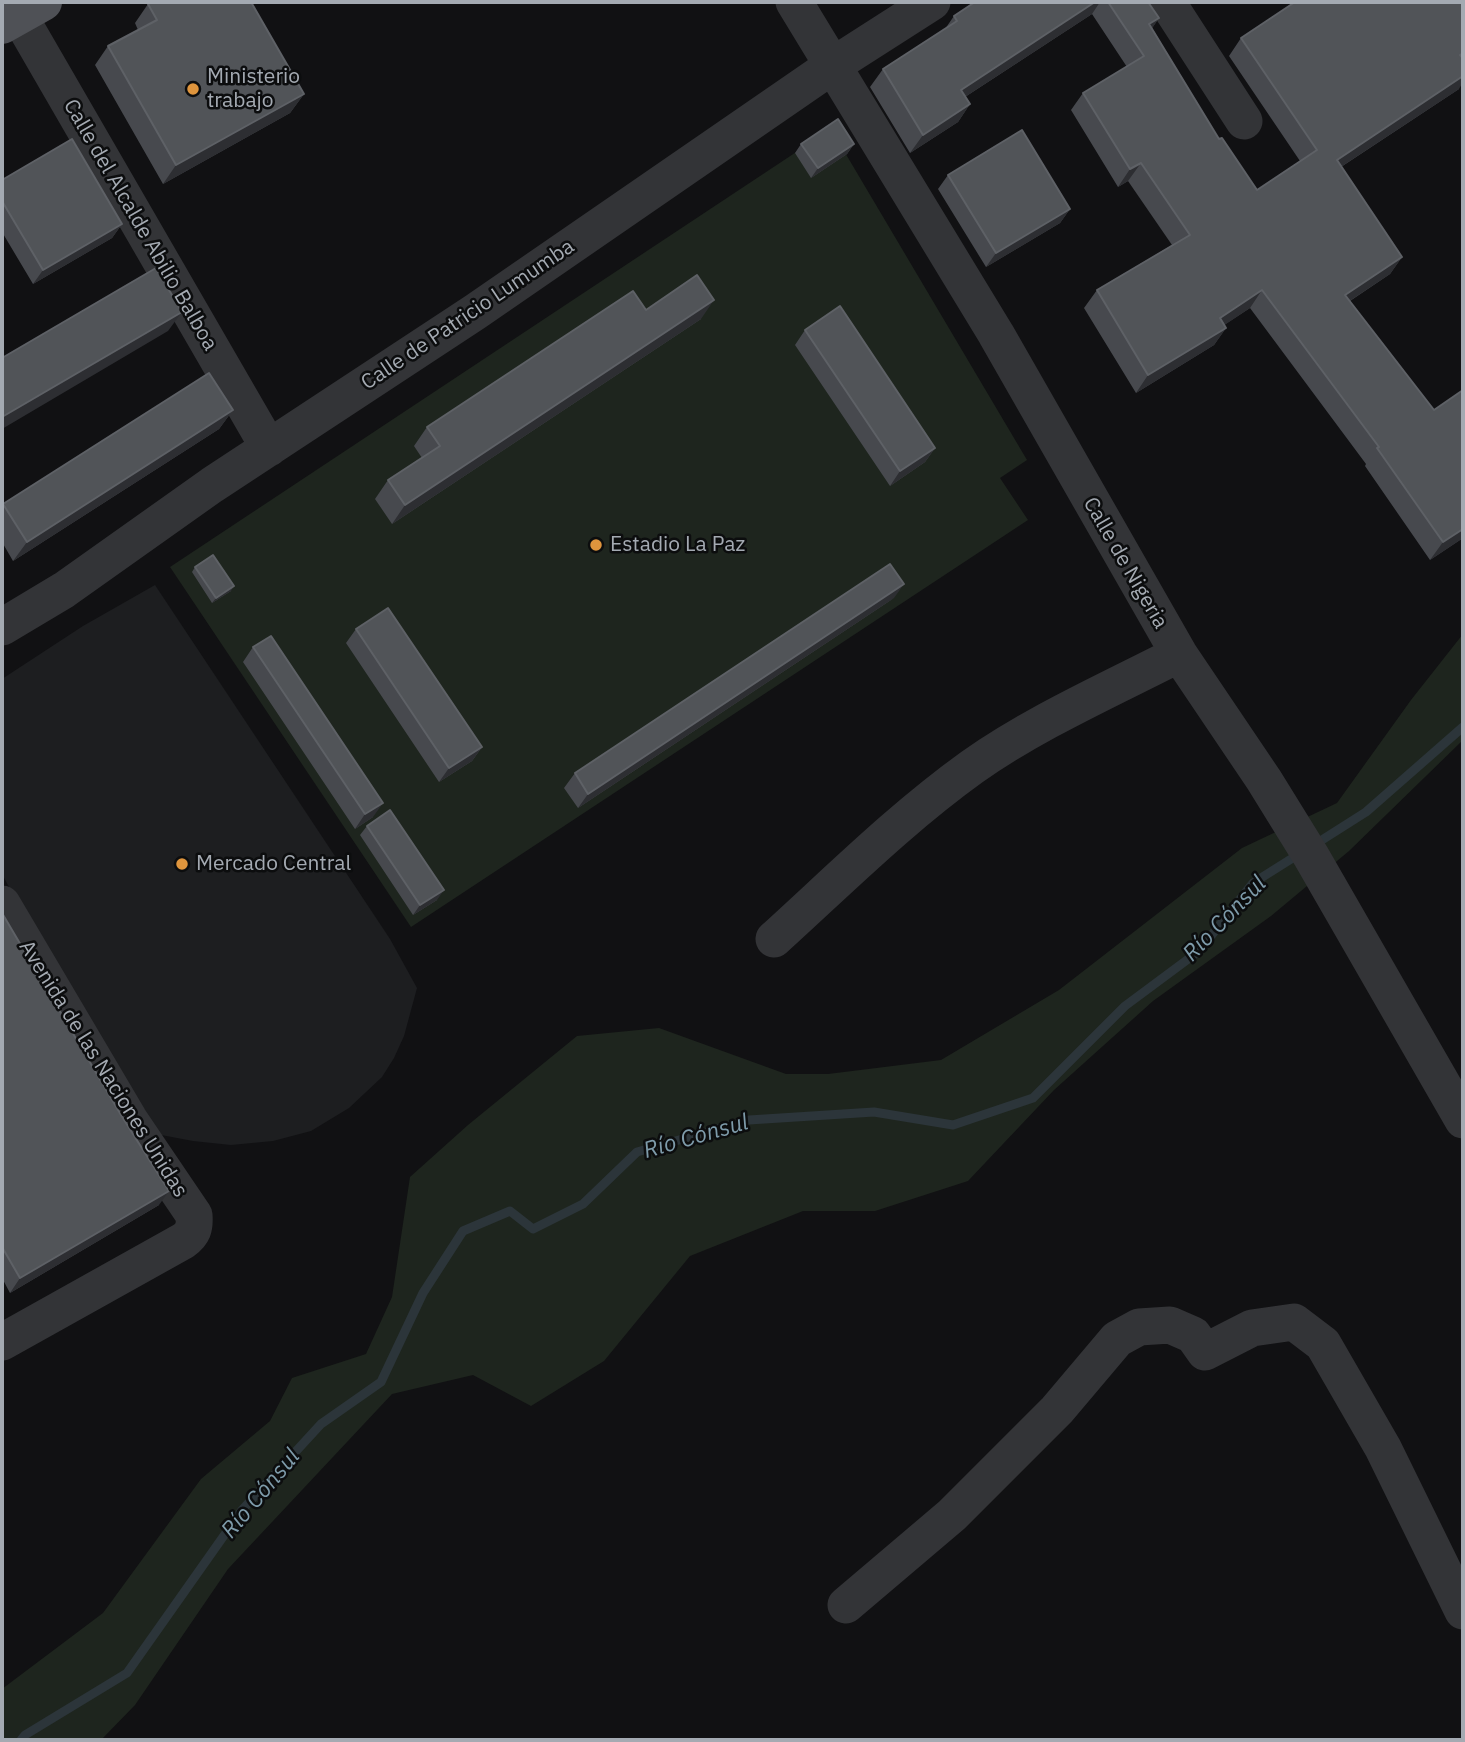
<!DOCTYPE html>
<meta charset="utf-8">
<style>
body{margin:0}
#map{position:relative;width:1465px;height:1742px;overflow:hidden;background:#111113;font-family:"IBM Plex Sans",sans-serif}
canvas{display:block}
.frame{position:absolute;inset:0;border:4px solid #a4aab2;pointer-events:none}
</style>
<div id="map">
<canvas width="1465" height="1742"></canvas>
<div class="frame"></div>
</div>
<script>
const context = document.querySelector('canvas').getContext('2d');
context.lineJoin = 'round';
function paint(path, color) { context.fillStyle = color; context.fill(path, 'evenodd'); }
function stroke(path, color, width, dash) { context.strokeStyle = color; context.lineWidth = width; context.lineCap = dash ? 'butt' : 'round'; context.setLineDash(dash || []); context.stroke(path); }
function write(font, color, halo, rows, align = 'center') {
  context.font = font + ' "IBM Plex Sans",sans-serif'; context.lineWidth = 5; context.setLineDash([]); context.textBaseline = 'middle'; context.strokeStyle = halo; context.fillStyle = color; for (const [text, x, y, turn = 0] of rows) {
    context.save(); context.translate(x, y); context.rotate((+turn || 0) * Math.PI / 180); context.textAlign = isNaN(turn) ? turn : align; if (halo) context.strokeText(text, 0, 0); context.fillText(text, 0, 0); context.restore();
  }
}
paint(new Path2D(`
 M155,585l235,354 27,49 -13,48 -10,22 -12,19 -33,31 -38,23 -38,10 -42,4 -38,-4 -37,-7 -19,-10 -135,-250v-195l81,-53z`), '#1d1e20');
paint(new Path2D(`
 M831,129l196,331 -27,18 28,42 -617,407 -241,-360z
 M1463,634v106l-114,111 -78,65 -118,85 -99,89 -86,91 -93,30h-72l-113,45 -86,105 -73,45 -58,-31 -81,19 -164,175 -93,136 -34,35h-99v-51l101,-76 98,-134 69,-58 22,-43 74,-24 26,-57 18,-120 58,-52 109,-89 82,-8 127,46h42l113,-14 118,-70 183,-142 95,-45 74,-103z`), '#1e251e');
stroke(new Path2D(`
 M1314,845l52,-33 97,-85
 M21,1740l4,-5 102,-62 115,-163 79,-86 60,-42 42,-89 40,-62 47,-20 23,18 50,-25 54,-52 112,-32 125,-8 79,13 80,-27 92,-92 74,-55 54,-68 46,-29`), '#2c353a', 9);
stroke(new Path2D(`
 M11,2l258,446
 M794,2l202,332 183,320 85,126 47,76 152,264
 M1167,2l77,119
 M2,627l62,-37 148,-105 263,-173 357,-246 100,-64
 M2,904l127,215 65,96c1,13 -1,19 -11,26l-181,101
 M774,939c65,-59 127,-121 198,-172 64,-45 137,-77 207,-113
 M846,1605l106,-90 105,-105 60,-71 22,-12 31,-2 23,10 12,17 47,-24 42,-6 29,22 60,104 80,163`), '#333437', 37);
stroke(new Path2D(`
 M2,25l41,-23`), '#4f5156', 38);
paint(new Path2D(`
 M975,2h173l11,16 -7,10 67,111 38,51 43,-29 -71,-105 12,-18 218,51 -118,78 61,90 -12,17 -40,27 113,237 -33,22 -65,-94 1,-2 -116,-156 -26,17 2,3 -12,17 -78,48 -52,-85 13,-18 75,-45 -44,-64 -10,6 -47,-77 12,-17 44,-26 -35,-53 -127,83 5,7 -12,18 -48,31 -40,-66 13,-18 62,-40 9,-13z
 M148,4l156,90 -14,19 -127,71 -68,-119 13,-19 30,-16 -3,-7z
 M801,144h53l-7,10 -36,24 -16,-25z
 M948,175l122,34 -10,14 -74,44 -48,-78z
 M2,180l120,44 -10,14 -79,46 -31,-52z
 M646,310l55,9 -309,205 -17,-25 13,-19 34,-22 -8,-12 13,-19z
 M805,330l130,118 -10,14 -35,24 -95,-141z
 M233,410l-14,19 -206,132 -11,-19 1,-38z
 M195,567l36,24 -19,12 -20,-31z
 M894,598l-316,210 -14,-20 11,-15z
 M356,629l126,118 -10,14 -33,21 -93,-139z
 M253,647l120,170 -18,12 -112,-167z
 M367,826l70,74 -24,15 -53,-80z
 M2,913l157,292 -149,88 -8,-15z`), '#47494e');
paint(new Path2D(`
 M1095,2h5l-8,12 -144,94 13,-18z
 M1159,18l-12,18 2,-12z
 M1463,76v6l-4,7 -135,89 13,-18z
 M304,94l-14,19 -127,71 13,-19z
 M970,104l-12,18 -48,31 13,-18z
 M854,144l-7,10 -36,24 7,-10z
 M1141,163l-13,18 -10,6 12,-18z
 M1070,209l-10,14 -74,44 10,-14z
 M122,224l-10,14 -79,46 10,-14z
 M1402,257l-12,17 -57,38 12,-17z
 M1262,290l-12,18 -42,28 12,-18z
 M714,300l-13,19 -309,205 13,-19z
 M182,312l-14,19 -166,98v-12z
 M1226,328l-12,17 -78,48 12,-18z
 M233,410l-14,19 -206,132 14,-19z
 M935,448l-10,14 -35,24 10,-15z
 M1463,529v9l-33,22 13,-18z
 M904,584l-10,14 -316,210 10,-14z
 M234,586l-3,5 -19,12 4,-5z
 M482,747l-10,14 -33,21 10,-14z
 M383,803l-10,14 -18,12 10,-15z
 M444,890l-7,10 -24,15 7,-10z
 M169,1191l-10,14 -149,88 10,-15z`), '#2d2e32');
const building = new Path2D(`
 M152,2h99l53,92 -128,71 -68,-119 49,-26 -9,-16z
 M975,2h120l-134,88 9,14 -47,31 -40,-66 74,-48 -3,-5z
 M1108,2h40l11,16 -10,6 70,115 3,-1 35,52 60,-40 -76,-112 54,-36h168v51l-3,2 3,4v17l-126,84 65,97 -57,38 89,115 29,-20v139l-20,13 -66,-94 2,-1 -117,-157 -42,28 6,10 -78,47 -51,-85 93,-55 -49,-72 -11,6 -47,-76 61,-37z
 M838,119l16,25 -36,24 -17,-24z
 M1022,130l48,79 -74,44 -48,-78z
 M72,139l50,85 -79,46 -41,-69v-21z
 M156,268l26,44 -180,105v-59z
 M697,275l17,25 -309,205 -17,-25 52,-34 -13,-19 206,-136 13,19z
 M840,306l95,142 -35,23 -95,-141z
 M209,373l24,37 -206,132 -24,-38z
 M213,555l21,31 -18,12 -21,-31z
 M890,564l14,20 -316,210 -13,-21z
 M388,608l94,139 -33,21 -93,-139z
 M271,636l112,167 -18,11 -112,-167z
 M390,810l54,80 -24,15 -53,-79z
 M2,913l119,202 48,76 -149,87 -18,-31z`);
paint(building, '#515458');
stroke(building, '#5e6166', 2);
for (const [x, y, r, color] of [
 [193,89,7,"#df953d"],
 [596,545,7,"#df953d"],
 [182,864,7,"#df953d"]
]) { const dot = new Path2D(); dot.arc(x, y, r, 0, 2 * Math.PI); context.fillStyle = color; context.fill(dot); stroke(dot, '#0c0d0e', 2.5); }
write('21px', '#a4aab2', '#0c0d0e', [
 ["Ministerio",207,77],
 ["trabajo",207,101],
 ["Estadio La Paz",610,545],
 ["Mercado Central",196,864]
], 'left');
write('21px', '#a4aab2', '#0c0d0e', [
 ["Calle del Alcalde Abilio Balboa",140,225,60],
 ["Calle de Patricio Lumumba",468,315,-34],
 ["Calle de Nigeria",1125,563,60],
 ["Avenida de las Naciones Unidas",103,1069,58]
]);
write('italic 23px', '#7e9baa', '#0c0d0e', [
 ["Río Cónsul",1225,919,-46],
 ["Río Cónsul",696,1137,-16],
 ["Río Cónsul",261,1494,-50]
]);
</script>
